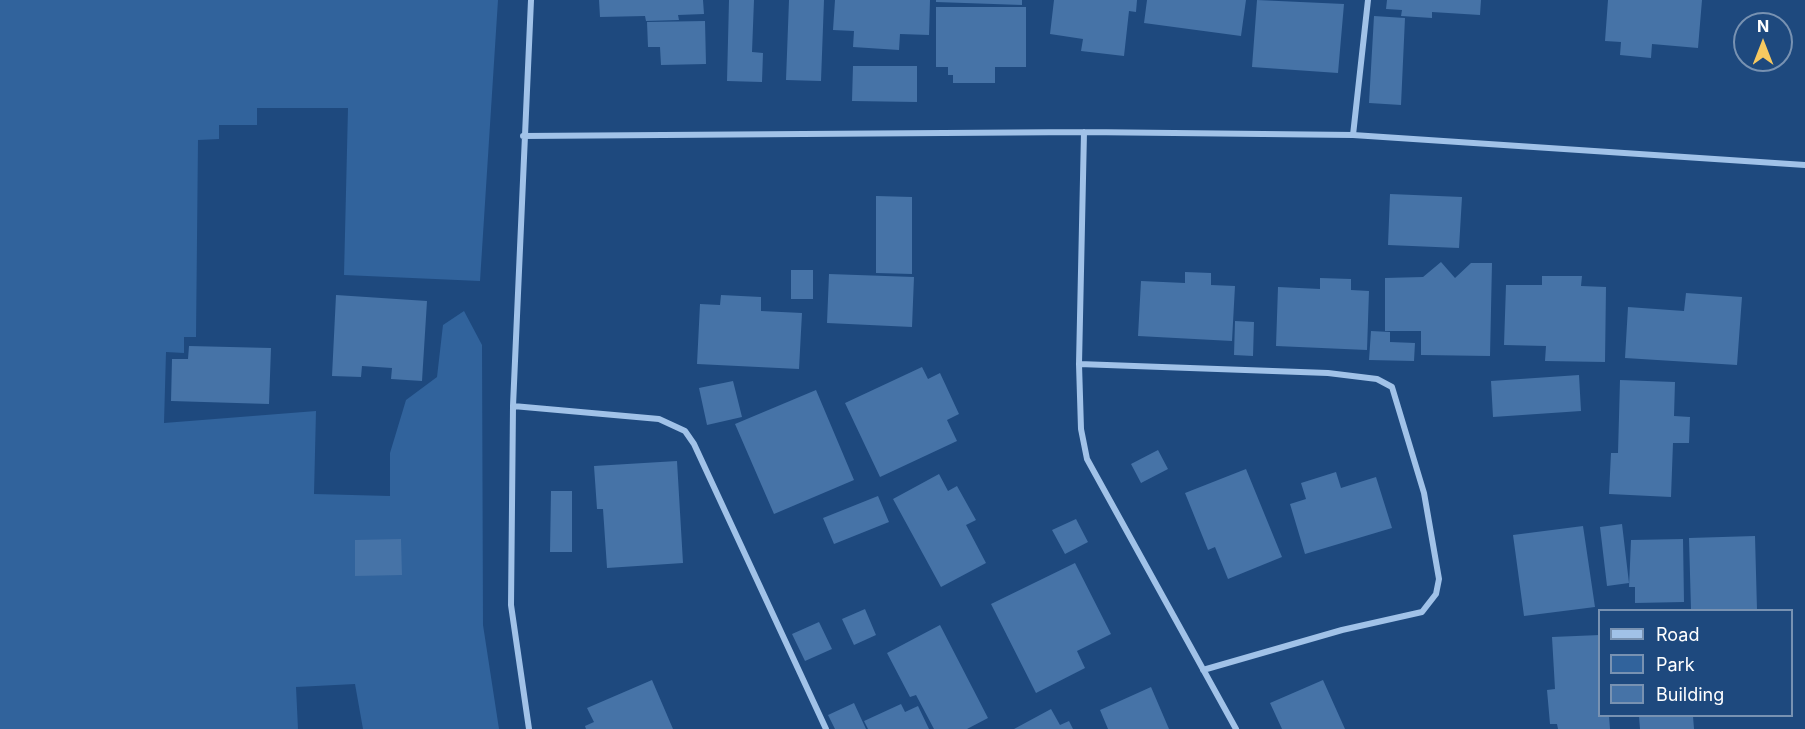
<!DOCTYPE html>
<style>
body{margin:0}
#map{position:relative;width:1805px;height:729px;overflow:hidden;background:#1e497e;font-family:Inter,sans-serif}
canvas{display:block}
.legend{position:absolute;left:1598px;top:609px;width:195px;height:108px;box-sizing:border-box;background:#1e497e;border:2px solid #7892b2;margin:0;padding:8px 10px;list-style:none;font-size:18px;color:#fff}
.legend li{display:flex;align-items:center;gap:12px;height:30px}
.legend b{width:30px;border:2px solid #7892b2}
.north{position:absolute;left:1733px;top:12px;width:60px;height:60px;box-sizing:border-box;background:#1e497e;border:2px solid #7892b2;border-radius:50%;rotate:0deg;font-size:16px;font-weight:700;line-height:24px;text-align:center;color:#fff}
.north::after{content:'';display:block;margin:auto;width:21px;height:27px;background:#f7c960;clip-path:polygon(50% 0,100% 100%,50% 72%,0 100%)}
</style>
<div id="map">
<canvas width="1805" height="729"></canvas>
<ul class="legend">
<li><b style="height:8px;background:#a1c2e8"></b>Road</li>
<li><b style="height:16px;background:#31639c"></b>Park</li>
<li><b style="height:16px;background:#4673a7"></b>Building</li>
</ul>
<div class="north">N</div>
</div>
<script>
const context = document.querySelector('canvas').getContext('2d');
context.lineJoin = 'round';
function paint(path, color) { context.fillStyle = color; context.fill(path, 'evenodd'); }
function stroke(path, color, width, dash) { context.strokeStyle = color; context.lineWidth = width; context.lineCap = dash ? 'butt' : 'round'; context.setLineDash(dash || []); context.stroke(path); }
paint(new Path2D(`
 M0,0h498l-18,281 -136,-6 4,-167h-91v17h-38v14l-21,1 -2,197h-12v16l-18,-1 -2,71 152,-12 -2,83 76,2v-43l16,-53 31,-23 6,-52 21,-14 18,34 1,280 16,104h-136l-8,-45 -59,3 2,42h-298z`), '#31639c');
paint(new Path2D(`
 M599,0h104l1,14 -26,1 1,5 -33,1 -1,-5 -45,1z
 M729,0h25l-2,52 11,1 -1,29 -35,-1z
 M789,0h35l-3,81 -35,-1z
 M835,0h95l-1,35 -29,-1 -1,16 -46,-3 1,-16 -21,-1z
 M936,0h86v5l-86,-3z
 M1054,0h83l-1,12 -7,-1 -5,45 -43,-5 2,-12 -33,-5z
 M1147,0h99l-5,36 -97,-13z
 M1257,0l87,4 -6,69 -86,-6z
 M1387,0h94l-1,15 -48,-3v6l-31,-2 1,-6 -16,-1z
 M1608,0h94l-4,48 -46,-4 -1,14 -31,-3 1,-13 -16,-1z
 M936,7h90v60h-31v16h-42v-8h-5v-8h-12z
 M1374,16l31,2 -4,87 -32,-2z
 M705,21l1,43 -45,1 -1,-18h-12l-1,-25z
 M853,66h64v36l-65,-1z
 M1390,194l72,3 -3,51 -71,-3z
 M876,196l36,1v77l-36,-1z
 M1441,262l14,16 16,-15h21l-2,93 -69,-1v-24h-36v-53l38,-1z
 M791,270h22v29h-22z
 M1185,272l26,1v12l24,1 -3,55 -94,-5 3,-55 44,2z
 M829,274l85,3 -2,50 -85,-4z
 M1542,276h40l-1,10 25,1 -1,75 -60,-1 1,-15 -42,-1 2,-60h36z
 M1320,278l31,1v11l18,1 -2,59 -91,-4 2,-59 42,2z
 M1686,293l56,4 -5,68 -112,-7 3,-51 56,4z
 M336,295l91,6 -5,80 -31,-2 1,-11 -30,-2 -1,11 -29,-1z
 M721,295l40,2v14l41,2 -3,56 -102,-5 3,-60 20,1z
 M1235,321l19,1 -1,34 -19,-1z
 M1371,331l19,1v10l25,1 -1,18 -45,-1z
 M189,346l82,2 -2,56 -98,-3 1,-42h16z
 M922,367l6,12 12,-6 19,41 -12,6 10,21 -77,36 -35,-74z
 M1579,375l2,36 -88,6 -2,-36z
 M1620,380l55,2 -1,34 16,1 -1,26h-16l-2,54 -62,-3 2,-41h7z
 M733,381l9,36 -35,8 -8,-37z
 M816,390l38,90 -80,34 -39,-90z
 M1158,450l10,19 -27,14 -10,-19z
 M677,461l6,102 -76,5 -4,-59h-6l-3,-43z
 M1246,469l36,88 -54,22 -13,-32 -7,3 -23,-57z
 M1336,472l5,16 35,-11 16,51 -87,26 -15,-50 16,-5 -5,-16z
 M939,474l9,17 9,-5 19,34 -10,5 20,38 -45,24 -48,-88z
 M551,491h21v61h-22z
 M878,496l11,26 -55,22 -11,-26z
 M1076,519l12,23 -23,12 -13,-24z
 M1622,524l7,59 -22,3 -7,-59z
 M1583,526l12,81 -71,9 -11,-81z
 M1755,536l2,74h-66l-2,-72z
 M401,539l1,36 -47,1v-36z
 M1683,539l1,63 -49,1v-16h-6l2,-47z
 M1075,563l36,71 -34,17 8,17 -49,25 -45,-89z
 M865,609l11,26 -22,10 -12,-26z
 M819,622l13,27 -27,12 -13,-27z
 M940,625l48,93 -21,11h-33l-18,-34 -6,2 -23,-44z
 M1600,635v81h9l1,13h-52l-1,-5h-7l-3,-34 8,-1 -3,-52z
 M652,680l21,49h-87l-1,-3 9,-4 -7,-14z
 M1323,680l22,49h-63l-12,-26z
 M1151,687l18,42h-61l-8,-19z
 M854,703l12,26h-31l-7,-14z
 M901,704l4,8 13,-6 11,23h-61l-4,-8z
 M1051,709l9,16 9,-4 4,8h-59z
 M1639,716h54l1,13h-54z`), '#4673a7');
stroke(new Path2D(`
 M1084,132l-5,232 2,65 6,30 149,270
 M1353,135l15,-135
 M523,136l561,-4 269,3 452,30
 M1079,364l249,9 49,6 15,8 32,106 15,86 -3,15 -14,18 -80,18 -139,40
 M513,406l146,13 26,12 9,13 132,285
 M529,729l-18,-124 2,-199 18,-406`), '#a1c2e8', 6);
</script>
